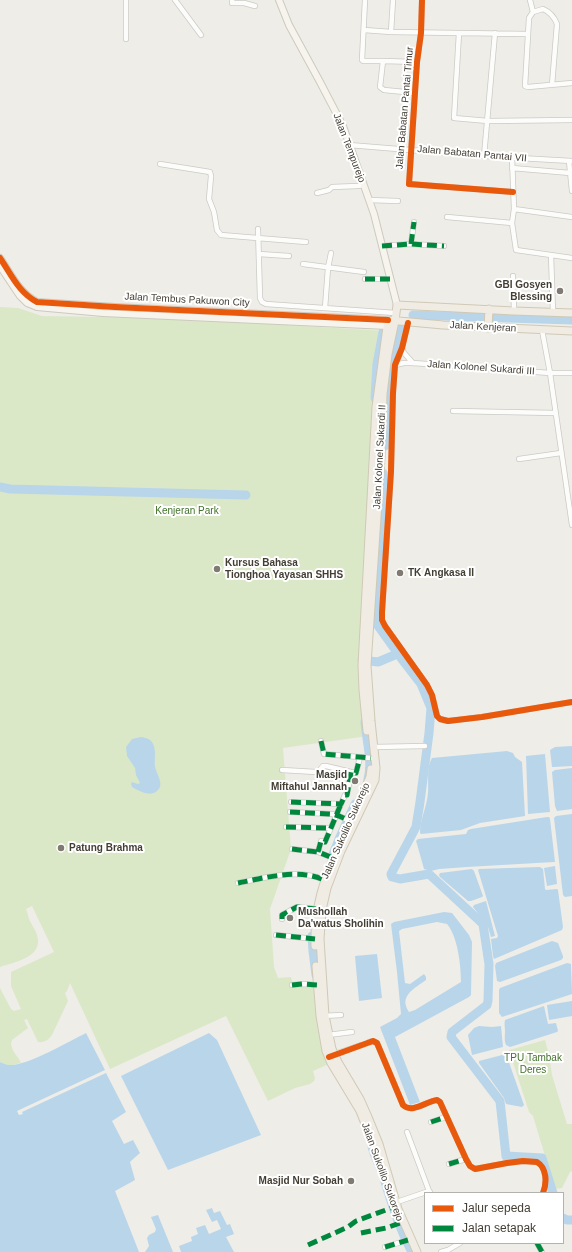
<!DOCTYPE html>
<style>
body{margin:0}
#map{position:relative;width:572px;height:1252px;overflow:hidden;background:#eeede7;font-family:Helvetica,sans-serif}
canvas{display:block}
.legend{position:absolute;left:424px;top:1192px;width:140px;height:52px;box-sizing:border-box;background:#fff;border:1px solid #b4b2ae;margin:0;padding:5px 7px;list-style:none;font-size:12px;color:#433e34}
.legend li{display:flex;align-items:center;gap:8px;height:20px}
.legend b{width:20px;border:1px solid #b4b2ae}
</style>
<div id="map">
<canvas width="572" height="1252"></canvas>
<ul class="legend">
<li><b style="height:5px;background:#e8590c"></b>Jalur sepeda</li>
<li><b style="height:5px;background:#00873e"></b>Jalan setapak</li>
</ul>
</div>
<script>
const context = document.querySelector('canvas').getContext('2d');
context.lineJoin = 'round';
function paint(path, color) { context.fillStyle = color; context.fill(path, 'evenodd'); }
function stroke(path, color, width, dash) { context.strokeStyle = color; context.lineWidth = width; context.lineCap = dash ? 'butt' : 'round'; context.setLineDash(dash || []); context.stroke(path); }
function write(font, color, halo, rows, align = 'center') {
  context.font = font + ' Helvetica,sans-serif'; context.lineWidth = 4; context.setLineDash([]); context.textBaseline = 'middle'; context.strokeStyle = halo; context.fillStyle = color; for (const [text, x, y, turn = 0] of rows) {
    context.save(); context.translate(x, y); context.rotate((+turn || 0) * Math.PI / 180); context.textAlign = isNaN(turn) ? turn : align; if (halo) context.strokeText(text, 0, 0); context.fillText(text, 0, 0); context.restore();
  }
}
paint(new Path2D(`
 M0,307l18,1 24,8 127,2 218,13 -5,35 -19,326 5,44 -85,12 8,101 -21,60 4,58 4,11 13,-1 2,8h25l13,78 -18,8 2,7 -1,3 -4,3 -15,4 -27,13 -42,-85 -116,53 -40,-86 -3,8 -2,2 3,8 -16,34c-3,4 -7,8 -14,7l-11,-23 -3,1 4,8 -16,12 -1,4c1,8 7,12 10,19l-14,3 -7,-4v-74l11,21 3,2 7,-2 -10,-23v-14l43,-20 -22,-46 -6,3c2,4 2,8 4,12 2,5 6,9 7,14 7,22 -22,27 -37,32z
 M545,1040l4,15 3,20 15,49h5v47l-2,1 -8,16 -7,1 -22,-73 -4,-4 -20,-62z`), '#dae8c8');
paint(new Path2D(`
 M141,737c5,1 8,1 11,5 5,8 2,16 3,25 1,5 4,9 5,14 1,4 0,7 -2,9 -7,8 -19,1 -26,-3l-1,-3 1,-2 6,2 2,-1 -4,-8 -1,-7 -8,-12 -1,-9 6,-8z
 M572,746v20l-18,1h-2l-2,-17 5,-3z
 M507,751l6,2 2,4 7,5 3,54 -45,7 -19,7 -40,4 -1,-1c0,-13 7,-27 8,-40 1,-11 -2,-25 4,-35z
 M545,754l5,58 -22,2 -2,-58z
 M572,768v41l-15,2 -2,-5 -3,-34 3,-2z
 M572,814v82l-7,1 -2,-2 -9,-77 2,-2z
 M547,817h2l1,2 5,43h-1l-87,5 -28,2 -8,2 -7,-2 -7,-25 -1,-3 2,-2 48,-5 2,-4 3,-1z
 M555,866l2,18 -10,2 -3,-18z
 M540,867l3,2 2,20 1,1 11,-1 1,1 5,37 -1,3 -68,29 -1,-3 -2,-17 6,-1 1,-2 -20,-66 1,-1z
 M472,869l2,2 9,25 -1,1 -11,4h-3l-28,-24 -1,-2 1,-2z
 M486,901l9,35 -4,1 -3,-10 -4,-6 -11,-14 1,-2z
 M444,912l8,1 17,22 3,7 -1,53 -2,2 -74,40 25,65 -10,3 -30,-78 17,-9 4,-4 -4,-42 -6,-48 3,-2zM437,922l10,2c11,13 14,42 14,58l-46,28 -6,2c-11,-16 6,-24 17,-32v-3l-2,-3 -14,10 -5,-1 -6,-52 3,-2z
 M552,941l6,2 5,13v2l-2,2 -61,22 -3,-1 -2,-15 1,-3z
 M377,954l5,44 -23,3 -4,-45z
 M567,963l4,1v2l1,28 -70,23 -3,-4v-23l1,-2z
 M572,1001v15l-23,4 -2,-15z
 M544,1006l4,18 8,-1 2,8 -1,1 -47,15 -4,-2c-2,-5 -1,-9 -1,-14 0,-4 -1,-7 0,-11z
 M479,1026l13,1 9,-1 2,21 -31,8 -4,-20 6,-7z
 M86,1033l19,37 -88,41 2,4 4,-1 -1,-2 84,-39 20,39 -14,9 12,23 9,-4 7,13 -8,7 -2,2 5,18 -20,11 24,61h-139v-190c3,1 6,3 9,3 16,2 61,-24 77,-32z
 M209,1033l8,7 44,95 -93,35 -47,-94z
 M506,1054l18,51 -2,2 -16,-3 -2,-6 -25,-35v-2z
 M212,1208l2,5 6,-2 7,14 3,-1 4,10 -8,3 8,15h-53l-2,-6 13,-5 -1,-4 7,-3 -2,-6 9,-3 4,9 12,-5 -4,-9 -5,2 -6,-12z
 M158,1215l15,37h-28l4,-6 -2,-8 2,-3 6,-3 1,-3 -5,-12z`), '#b9d5ea');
stroke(new Path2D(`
 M413,315l159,5
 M375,398l2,-34 6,-32
 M385,446l2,-43 4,-39 11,-36
 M383,473l-7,150 25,35 20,26 10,24 -2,25 -9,69 -4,25 -25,47 1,3 8,2 29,-5 54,50 6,40 -1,37 -1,4 -35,27 -1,5 49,64 6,55 36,2 11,35
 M0,487l10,2 236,6
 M362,660l16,2 19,-8
 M365,722c1,17 8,40 3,57
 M332,857l8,-20 15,-33
 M312,936l1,15 3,24
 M372,1146c2,10 8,19 11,29 8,26 16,53 29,77
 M563,1218l4,2h5`), '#b9d5ea', 9);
const street = new Path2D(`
 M175,0l26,35
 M232,0v3h12l11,3
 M365,0l-3,60 1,1h20
 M422,0l-1,33 -4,29 -8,122 104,8
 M530,0l3,12
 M364,30l27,2 137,2
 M391,32l2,-32
 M459,33l-5,85 34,3 84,-1
 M126,39v-39
 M552,85l5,-61c-3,-8 -7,-12 -14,-15l-10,3 -4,6 -4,68 3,1 44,-4
 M415,93l-31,-3 -4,-3 3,-26 34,1
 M349,145l135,11 88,5
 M484,156l11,-123
 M512,157l2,52 -2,14 4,27 56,8
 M569,161l3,30
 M160,164l50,8 1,4 -2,23 5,13 3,18 4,5 85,7
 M512,168l58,5
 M317,193l12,-3 3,-3 26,-1 5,-1
 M369,200l29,1
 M514,209l58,8
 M447,217l65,6
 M258,229l2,69 2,4 4,2 130,9
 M411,244l3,-22
 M382,246l29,-2 33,2
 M259,254l30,2
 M551,255l2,57
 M303,264l61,8
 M513,276l1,35
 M365,279h26
 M325,308l3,-40 3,-15
 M408,323l-6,25 -7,17 -2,28 -2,78 -9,141v8l3,6 42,59 5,10 5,21 3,3 8,2 34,-4 90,-15
 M542,330l8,43 22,152
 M402,348l2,5 9,10
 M395,365l9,-2h9l137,10h22
 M453,411l103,2
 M519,459l42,-6
 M321,741l3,13 47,4
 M374,747l51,-1
 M282,770l34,2 3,-1 4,-5h3l25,6
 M291,802l50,2 4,-9h2l4,-23 5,1 4,-16
 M290,812l42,2 7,2 11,5
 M286,827l44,1
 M292,849l26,3 15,6
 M318,852l3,-11 4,1 16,-38
 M238,883c26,-5 61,-15 86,-3
 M282,919v-4l15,-8 20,2
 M276,935l39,4
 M292,985l11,-1 15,1
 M323,1016l18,-1
 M328,1035l24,-3
 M369,1042l4,-1 4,2 26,62c9,9 24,-4 34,-5l3,2 26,57 4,7 5,3 32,-6 16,-2 14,1c10,6 10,21 6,31
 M332,1055l29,-10
 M431,1122l15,-5
 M407,1132l22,59
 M449,1164l17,-5
 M394,1203l35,-12 1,1
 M537,1243l5,9
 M385,1247l23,-7
 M441,1252l7,-2 12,-7`);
const secondary = new Path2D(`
 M279,0l10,25 31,57 23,44 31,88 23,91
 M0,258c11,16 19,35 37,44l78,5 273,13
 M0,266l20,30 7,7 10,4 66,6 285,13`);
const primary = new Path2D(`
 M488,328l1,-19
 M367,731l-4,-41 -1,-25 14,-258 12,-87 55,5 129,6
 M354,813l16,-36 1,-8
 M315,946c-1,-38 8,-65 23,-98
 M316,966l4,50 6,35 5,12 29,48 17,43
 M417,1252l-19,-43 -19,-65 -11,-27 -8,-18 -22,-37 -6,-13 -7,-33 -5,-77 2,-29 5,-22 14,-37 34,-71 1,-12 -5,-47 -4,-56 14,-207 2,-64 5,-40 7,-33 2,-16 117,6 58,2`);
stroke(street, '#cccac5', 6);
stroke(secondary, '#cccabf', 8);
stroke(primary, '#cfc9b6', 9);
stroke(street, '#fcfcfb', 4.5);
stroke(secondary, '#f6f4ed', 6);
stroke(primary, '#f0ece3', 7);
stroke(new Path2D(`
 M411,244l3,-22
 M382,246l29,-2 33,2
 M365,279h26
 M321,741l3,13 47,4
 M291,802l50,2 4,-9h2l4,-23 5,1 4,-16
 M290,812l42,2 7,2 11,5
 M286,827l44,1
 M292,849l26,3 15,6
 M318,852l3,-11 4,1 16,-38
 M238,883c26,-5 61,-15 86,-3
 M282,919v-4l15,-8 20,2
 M276,935l39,4
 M292,985l11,-1 15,1
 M431,1122l15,-5
 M449,1164l17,-5
 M361,1233l25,-5 14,-5
 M537,1243l5,9
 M308,1245l40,-18 8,-6 38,-14
 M385,1247l23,-7`), '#00873e', 5, [10, 5]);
stroke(new Path2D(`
 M422,0l-1,33 -4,29 -8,122 104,8
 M0,258c11,16 19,35 37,44l78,5 273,13
 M408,323l-6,25 -7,17 -2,28 -2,78 -9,141v8l3,6 42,59 5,10 5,21 3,3 8,2 34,-4 90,-15
 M329,1057l44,-16 4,2 26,62c9,9 24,-4 34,-5l3,2 26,57 4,7 5,3 32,-6 16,-2 14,1c10,6 10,21 6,31`), '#e8590c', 6);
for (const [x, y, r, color] of [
 [560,291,4,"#7f7b73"],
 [217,569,4,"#7f7b73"],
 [400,573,4,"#7f7b73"],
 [355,781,4,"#7f7b73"],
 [61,848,4,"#7f7b73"],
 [290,918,4,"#7f7b73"],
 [351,1181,4,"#7f7b73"]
]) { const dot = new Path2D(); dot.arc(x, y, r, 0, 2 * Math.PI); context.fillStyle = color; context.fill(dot); stroke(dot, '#fff', 1.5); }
write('10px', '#433e34', '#fff', [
 ["Jalan Babatan Pantai Timur",405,108,-85],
 ["Jalan Tempurejo",349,148,69],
 ["Jalan Babatan Pantai VII",472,154,5],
 ["Jalan Tembus Pakuwon City",187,300,3],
 ["Jalan Kenjeran",483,327,3],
 ["Jalan Kolonel Sukardi III",481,368,4],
 ["Jalan Kolonel Sukardi II",380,457,-87],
 ["Jalan Sukolilo Sukorejo",346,831,-66],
 ["Jalan Sukolilo Sukorejo",382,1172,70]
]);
write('bold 10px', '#433e34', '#fff', [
 ["GBI Gosyen",552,285,"right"],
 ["Blessing",552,297,"right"],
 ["Kursus Bahasa",225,563],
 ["Tionghoa Yayasan SHHS",225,575],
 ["TK Angkasa II",408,573],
 ["Masjid",347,775,"right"],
 ["Miftahul Jannah",347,787,"right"],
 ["Patung Brahma",69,848],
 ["Mushollah",298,912],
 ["Da'watus Sholihin",298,924],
 ["Masjid Nur Sobah",343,1181,"right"]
], 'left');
write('10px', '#42712b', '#fff', [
 ["Kenjeran Park",187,511],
 ["TPU Tambak",533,1058],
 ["Deres",533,1070]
]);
</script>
